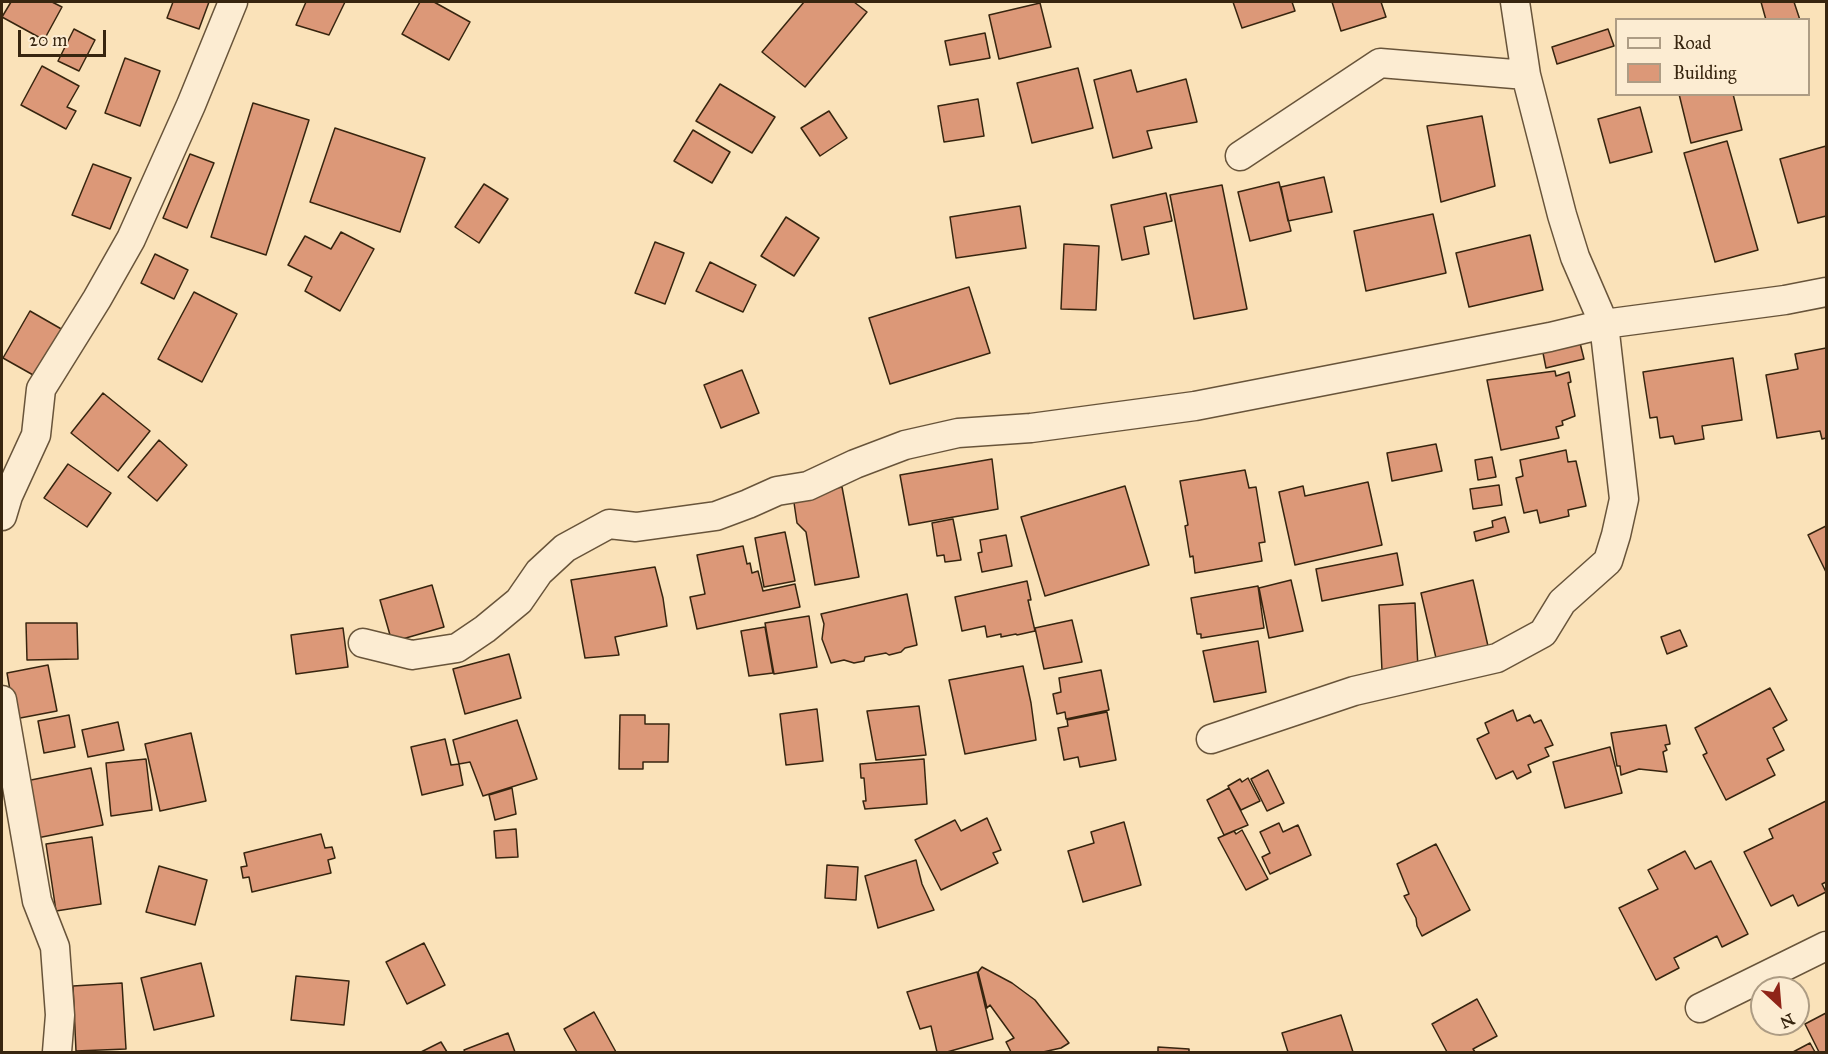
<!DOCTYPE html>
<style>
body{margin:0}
#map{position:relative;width:1828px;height:1054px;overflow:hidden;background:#fae2b9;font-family:"IM FELL Great Primer",serif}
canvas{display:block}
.frame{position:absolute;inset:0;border:3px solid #37250f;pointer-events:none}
.legend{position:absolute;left:1615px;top:18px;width:195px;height:78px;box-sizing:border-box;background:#fcecd2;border:2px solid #ad9c84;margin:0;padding:8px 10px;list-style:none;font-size:18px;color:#37250f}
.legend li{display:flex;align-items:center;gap:12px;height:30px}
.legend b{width:30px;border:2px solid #ad9c84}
.north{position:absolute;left:1750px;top:976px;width:60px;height:60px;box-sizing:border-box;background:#fcecd2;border:2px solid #ad9c84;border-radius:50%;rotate:154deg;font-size:16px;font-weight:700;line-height:24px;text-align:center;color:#37250f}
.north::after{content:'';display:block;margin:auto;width:21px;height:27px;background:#8f2418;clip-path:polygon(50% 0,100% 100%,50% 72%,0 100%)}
.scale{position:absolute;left:18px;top:30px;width:88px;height:27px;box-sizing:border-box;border:3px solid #37250f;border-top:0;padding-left:8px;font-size:18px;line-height:21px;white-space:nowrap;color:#37250f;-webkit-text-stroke:4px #fcecd2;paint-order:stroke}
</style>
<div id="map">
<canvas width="1828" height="1054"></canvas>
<div class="frame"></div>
<ul class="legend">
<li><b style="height:8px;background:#fcecd2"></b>Road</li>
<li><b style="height:16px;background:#dc9878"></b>Building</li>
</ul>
<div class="north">N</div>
<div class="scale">20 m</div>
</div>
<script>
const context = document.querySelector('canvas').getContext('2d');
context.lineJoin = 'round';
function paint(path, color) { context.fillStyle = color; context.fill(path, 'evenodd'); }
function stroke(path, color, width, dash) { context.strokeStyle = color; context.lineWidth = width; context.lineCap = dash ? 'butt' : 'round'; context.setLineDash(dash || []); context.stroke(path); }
const building = new Path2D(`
 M11,2h41l10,5 -18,33 -42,-23z
 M173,2h36l-10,27 -32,-11z
 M306,2h39l-16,33 -33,-10z
 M420,2h14l36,20 -21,38 -47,-26z
 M804,2h50l13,10 -62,75 -43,-35z
 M1233,2h59l3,9 -53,17z
 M1332,2h49l5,15 -45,14z
 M1761,2h33l6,18h-34z
 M1040,3l11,44 -52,12 -10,-44z
 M74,29l21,11 -16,31 -21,-10z
 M1608,29l6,17 -57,18 -5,-17z
 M985,33l5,25 -40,7 -5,-24z
 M125,58l35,13 -20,55 -35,-13z
 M42,66l37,20 -12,21 9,4 -10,18 -45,-24z
 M1078,68l15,60 -61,15 -15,-60z
 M1131,70l6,22 49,-13 11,43 -50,9 5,17 -39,10 -19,-78z
 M720,84l55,33 -23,36 -56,-32z
 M1679,94h54l9,36 -51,13z
 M978,99l6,37 -40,6 -6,-36z
 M253,103l56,17 -43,135 -55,-18z
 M1640,107l12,45 -42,11 -12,-44z
 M829,111l18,27 -27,18 -19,-28z
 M1482,116l13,70 -54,16 -14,-76z
 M335,128l90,30 -25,74 -90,-30z
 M693,130l37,22 -18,31 -38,-22z
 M1727,141l31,109 -43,12 -31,-109z
 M1826,146v70l-28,7 -18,-64z
 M190,154l24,9 -27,65 -24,-10z
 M93,164l38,14 -21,51 -38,-14z
 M1324,177l8,35 -44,9 -7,-34z
 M1279,182l12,49 -41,10 -12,-49z
 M484,184l24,15 -29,44 -24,-16z
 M1222,185l25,124 -53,10 -24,-124z
 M1166,193l6,28 -28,6 5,27 -27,6 -11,-55z
 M1020,206l6,42 -70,10 -6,-41z
 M1433,214l13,59 -80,18 -12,-60z
 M786,217l33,21 -25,38 -33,-20z
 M341,232l33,17 -34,62 -35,-20 7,-14 -24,-12 17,-29 26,13z
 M1530,235l13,55 -74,17 -13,-54z
 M655,242l29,11 -19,51 -30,-11z
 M1064,244l35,2 -3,64 -35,-1z
 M155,254l33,16 -14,29 -33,-16z
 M710,262l46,23 -13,27 -47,-21z
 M969,287l21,66 -100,31 -21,-66z
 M194,292l43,22 -35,68 -44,-23z
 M30,311l40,23 -28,46 -39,-22z
 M1579,339l5,20 -38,9 -4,-20z
 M1826,348v90l-4,1 -2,-8 -43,7 -11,-63 32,-6 -3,-15z
 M1733,358l9,62 -40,6 2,13 -29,5 -2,-8 -13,2 -3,-21 -7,1 -7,-46z
 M742,370l17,43 -38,15 -17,-43z
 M1555,371l1,5 13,-4 2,10 -3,1 7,33 -13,5 1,4 -7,2 3,11 -58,12 -14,-70z
 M103,393l47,38 -32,40 -47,-38z
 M159,440l28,25 -30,36 -29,-24z
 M1436,444l6,27 -50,10 -5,-28z
 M1566,450l2,12 8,-1 10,45 -18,4 1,6 -29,7 -3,-13 -13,3 -8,-35 7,-2 -3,-16z
 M1492,457l4,20 -18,3 -3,-20z
 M992,459l6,50 -89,16 -9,-50z
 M68,464l43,29 -24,34 -43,-29z
 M1245,470l4,18 7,-1 9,55 -6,1 3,18 -67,12 -2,-17 -3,1 -5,-31 3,-1 -8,-44z
 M1368,482l14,63 -87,20 -16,-73 24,-6 2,10z
 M1499,485l3,20 -29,4 -3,-20z
 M1125,486l24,79 -104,31 -24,-79z
 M842,487l17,90 -44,8 -9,-53 -9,-9 -4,-27z
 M1505,517l4,15 -33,9 -2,-9 19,-5 -1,-6z
 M953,519l8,41 -16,2 -1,-7 -7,1 -5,-33z
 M1826,526v46l-18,-37z
 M785,532l10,49 -31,6 -9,-49z
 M1006,535l6,31 -30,6 -4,-19 4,-1 -2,-12z
 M743,546l4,18 3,-1 2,10 6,-2 5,20 32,-7 5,23 -103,22 -7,-32 15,-3 -8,-39z
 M1397,553l6,32 -81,16 -6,-32z
 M655,567l8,31 4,28 -52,11 4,18 -34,3 -14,-78z
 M1291,580l12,51 -34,7 -10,-50z
 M1473,580l15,66 -52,12 -15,-65z
 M1027,581l4,19h-3l7,31 -18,4 -1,-1 -15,3v-3l-14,3 -2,-11 -23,5 -7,-34z
 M432,585l12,42 -52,15 -12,-42z
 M1258,586l6,42 -63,10v-4h-4l-6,-36z
 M907,594l10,51 -12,3 -4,4 -12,3 -3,-2 -21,4 -1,4 -10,2 -10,-3 -13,3 -9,-24 2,-15 -3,-10z
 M1415,603l3,66 -36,2 -3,-66z
 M809,616l8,51 -43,7 -9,-51z
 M1072,620l10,42 -38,7 -9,-41z
 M26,623h51l1,36 -51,1z
 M765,627l8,46 -24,3 -8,-45z
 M343,628l5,39 -52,7 -5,-39z
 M1680,630l7,16 -20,8 -6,-17z
 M1258,641l8,51 -52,10 -11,-51z
 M509,654l12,44 -56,16 -12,-45z
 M48,665l9,46 -42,8 -8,-46z
 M1023,666l8,37 5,37 -71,14 -16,-74z
 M1101,670l8,40 -43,9 -1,-7 -8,2 -4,-20 8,-2 -2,-14z
 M1770,688l17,32 -14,8 11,22 -17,9 8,16 -49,25 -23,-45 4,-2 -12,-25z
 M919,706l7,49 -50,5 -9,-49z
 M817,709l6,52 -37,4 -6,-51z
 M1513,710l4,11 13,-6 4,8 7,-3 12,25 -8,3 4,8 -21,9 3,7 -14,7 -4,-8 -17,8 -19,-40 12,-6 -4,-10z
 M1107,712l9,48 -36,7 -2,-10 -14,3 -6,-32 10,-2 -1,-6z
 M69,715l6,32 -31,6 -6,-32z
 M620,715h25v9h24l-1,38h-25v7h-24z
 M517,720l20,59 -54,17 -13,-34 -11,2 -6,-24z
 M118,722l6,28 -36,7 -6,-27z
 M1666,725l4,19 -5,1 2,5 -4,2 4,20 -28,-3 -18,6 -1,-9h-3l-6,-33z
 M191,733l15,68 -46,10 -15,-67z
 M445,739l6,26 8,-1 4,21 -41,10 -11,-48z
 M1610,747l12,46 -57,15 -12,-46z
 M146,759l6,51 -41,6 -5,-53z
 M924,759l3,45 -62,5 -2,-8h3l-2,-23h-3l-1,-14z
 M91,768l12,57 -66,13 -11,-57z
 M1268,770l16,33 -17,8 -16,-32z
 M1248,778l12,23 -19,9 -13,-24 12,-7 2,3z
 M512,788l4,26 -21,6 -6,-25z
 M1229,788l19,37 -24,10 -17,-35z
 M1826,801v81l-4,2 4,8 -28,14 -5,-11 -22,11 -27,-54 29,-14 -4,-9z
 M987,818l14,32 -8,3 5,10 -57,27 -26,-50 40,-20 6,11z
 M1124,822l17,63 -58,17 -15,-51 26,-8 -3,-11z
 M1279,823l4,9 15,-7 13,30 -41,19 -8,-17 8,-4 -10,-21z
 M516,829l2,28 -22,1 -2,-27z
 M1242,830l26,49 -22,11 -28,-52 16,-7 2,3z
 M321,834l4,14 7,-1 3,11 -7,2 3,13 -79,19 -3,-15 -6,1 -2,-11 6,-1 -3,-13z
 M92,837l9,67 -45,7 -10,-67z
 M1436,844l34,66 -48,26 -5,-10 -1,-8 -12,-22 5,-2 -12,-30z
 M1685,851l10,18 16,-8 37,73 -26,13 -5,-11 -43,22 5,10 -23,12 -37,-72 39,-19 -10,-19z
 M916,860l6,24 12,26 -56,18 -13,-52z
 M827,865l31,2 -2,33 -31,-2z
 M159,866l48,14 -12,45 -49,-13z
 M424,943l21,42 -38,19 -21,-42z
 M201,963l13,53 -60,14 -13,-52z
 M982,967l30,16 23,17 34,43 -8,5 -18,4h-32l-5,-10 8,-4 -24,-33 -3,3 -9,-36z
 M977,972l16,67 -46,13h-10l-6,-26 -11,3 -13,-37z
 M296,976l53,5 -5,44 -53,-5z
 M122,983l4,66 -50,2 -3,-65z
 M1477,999l20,37 -24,13 2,3h-28l-15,-28z
 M594,1012l22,40h-39l-13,-23z
 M1826,1013v39h-7l-14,-28z
 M1341,1015l12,37h-65l-6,-19z
 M508,1033l7,19h-50l-1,-2z
 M441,1042l6,10h-26z
 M1810,1043l5,9h-22z
 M1158,1047l31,2v3h-31z`);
paint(building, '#dc9878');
stroke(building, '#37250f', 1.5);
const street = new Path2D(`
 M1515,2l11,73
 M2,516l6,-20 28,-61 5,-46 56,-90 34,-60 60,-134 42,-103
 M363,643l49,12 45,-7 28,-19 34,-28 20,-29 26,-24 44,-24 27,3 80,-11 32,-12 29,-13 31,-5 47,-22 50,-19 53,-12 73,-5 164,-22 355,-69 54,-13 181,-24 41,-8
 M2,700l35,201 18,46 5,68 -3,37
 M1211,739l143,-48 143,-33 46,-25 19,-31 46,-41 8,-26 8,-36 -20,-175 -29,-67 -13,-42 -36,-140 -146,-12 -140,93
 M1700,1008l126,-62`);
stroke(street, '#68543a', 31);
stroke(street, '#fcecd2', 28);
</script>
